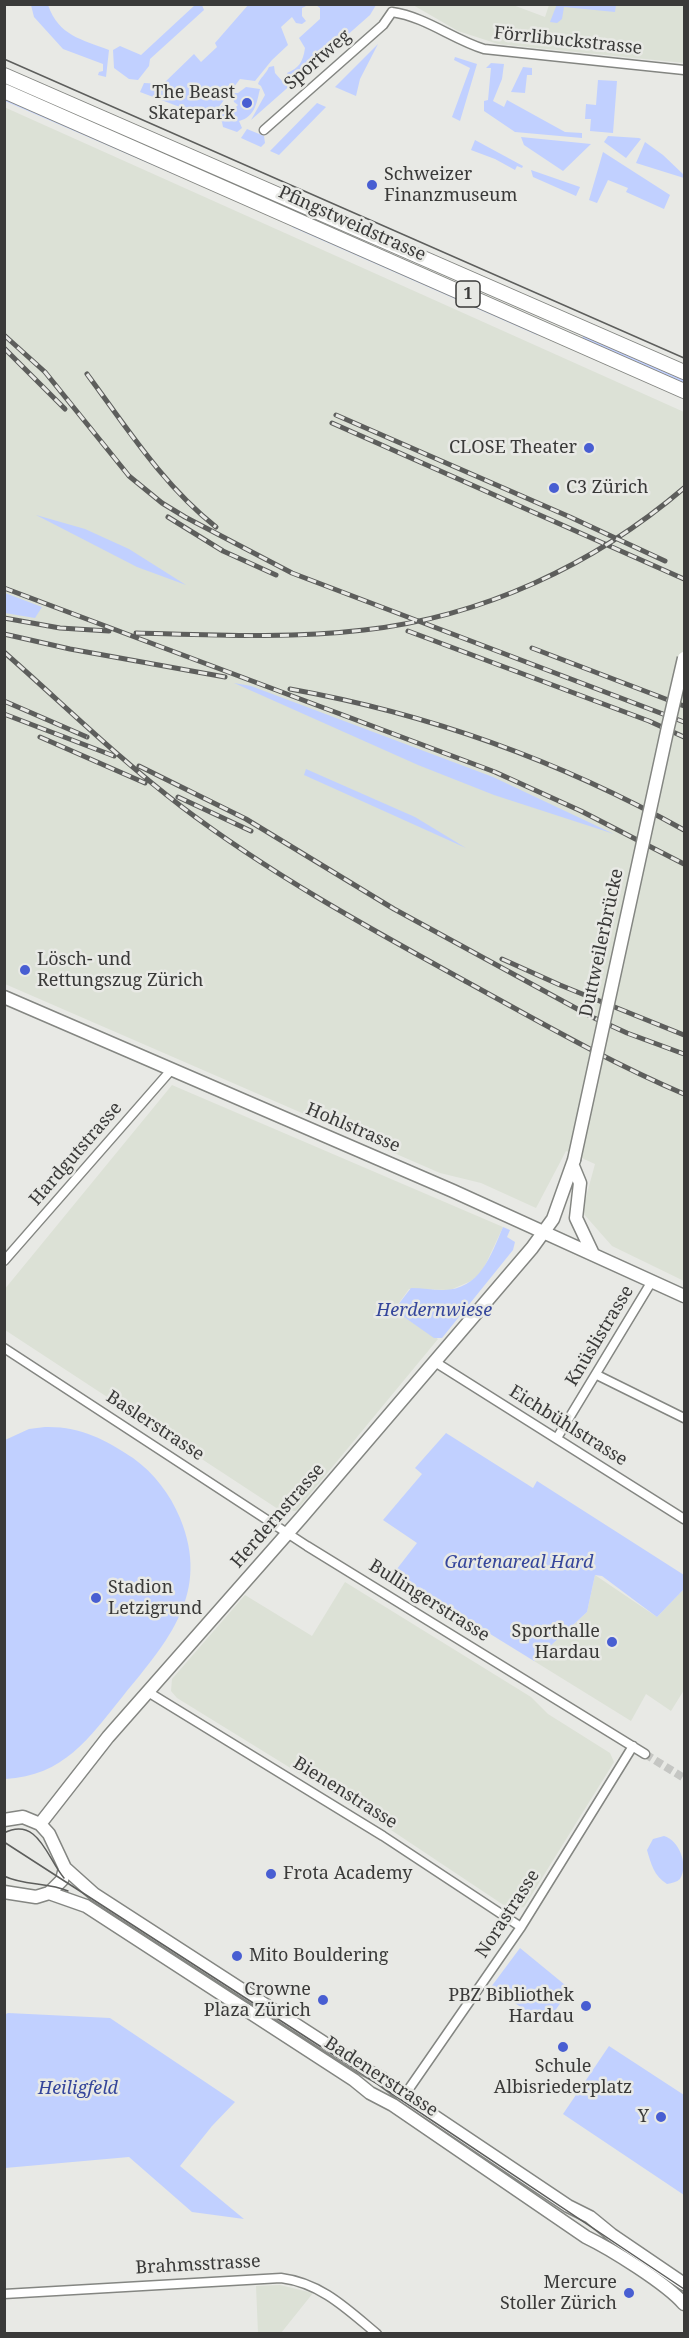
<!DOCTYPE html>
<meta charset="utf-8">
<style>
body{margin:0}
#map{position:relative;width:689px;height:2338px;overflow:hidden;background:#e8e9e5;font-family:"Noto Serif",serif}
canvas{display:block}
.frame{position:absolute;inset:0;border:6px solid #3a3a39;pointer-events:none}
</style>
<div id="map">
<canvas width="689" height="2338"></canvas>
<div class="frame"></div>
</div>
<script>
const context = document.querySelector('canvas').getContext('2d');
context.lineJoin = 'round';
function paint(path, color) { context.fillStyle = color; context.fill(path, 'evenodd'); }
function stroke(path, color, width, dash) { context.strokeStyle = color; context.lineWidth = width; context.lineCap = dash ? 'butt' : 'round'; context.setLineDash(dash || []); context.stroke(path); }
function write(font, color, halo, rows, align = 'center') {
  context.font = font + ' "Noto Serif",serif'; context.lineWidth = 5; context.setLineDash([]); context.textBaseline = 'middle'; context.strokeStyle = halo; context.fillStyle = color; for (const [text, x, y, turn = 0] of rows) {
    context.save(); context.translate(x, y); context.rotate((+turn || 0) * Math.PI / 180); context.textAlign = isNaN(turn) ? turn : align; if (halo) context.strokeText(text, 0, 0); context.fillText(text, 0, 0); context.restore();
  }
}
paint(new Path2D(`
 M413,5h100l32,12 4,-12h135v58l-186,-19 -40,-13z
 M4,107l680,305v869l-72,-35 -30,-34 13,-48 -29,-13 -30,57 -55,-25 -41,-10 -435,-189z
 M172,1085l331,142 -21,45 -11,9 -21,9 -41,-1 -15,21 44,29 -142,172h-15l-276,-181 -1,-40z
 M595,1575l62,42 27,-28v101l-13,21 -25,-17 -15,27 -97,-60 53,-49z
 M345,1582l186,115 17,17 62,39 4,9 -90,145 -13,3 -120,-80 -214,-132 -6,-7 1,-12 73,-84 67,41z
 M280,2285l33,8 -32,40h-23l-2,-47z`), '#dce1d6');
paint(new Path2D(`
 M249,4l34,1 4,1 -1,-1h22l-6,3v8l4,5 -4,3 -6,-1 -4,-6 -11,10 7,18 -16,15 -17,21 -15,-2 -22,29v6l3,-8 3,-1 3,7 5,2 1,-4 5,-5 -4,-3 -2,-9h6l8,-6 14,2c-3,11 -4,28 -21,32l3,7 -5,4 -14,-5 -1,-5 -4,-5 -1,4 -77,-29 4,-9 19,1 31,-30 7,8 16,-15 -2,-4z
 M557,4h59v1l-1,7 -51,-5 -2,12 -5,4 -7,-1z
 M31,5h17c11,31 33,34 61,45l-3,27 -8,-2 1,-3 4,-1v-7l-40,-15 -29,-32z
 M195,5h7l2,5 -54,49 -1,7 -11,14 -9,-1 -15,-11 -1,-18 7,-4 21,9z
 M316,5h60l-6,10 -119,105 14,-25 -4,-9 -3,-2c2,-6 8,-10 11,-17l5,-1 1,7 7,8 7,-4 -2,-4c12,-5 16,-11 18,-25l-6,-10 21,-19v-11z
 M378,44l-18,35 -4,17 -21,-9z
 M455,57l22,7 -17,57 -8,-4 18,-49 -16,-8z
 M491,63l13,1 -2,15 -9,22 11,6 3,-7 58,32 17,1v5l-67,-6 -31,-21v-10l4,-1 3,-32h-5z
 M523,67l9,1v7h-5l-2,18 -14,-1z
 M598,80l19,1 -4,52 -23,-2 1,-12h-6l1,-15 10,1z
 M5,84l62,26 20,5 146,65 12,10 -240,-104z
 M5,97l155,68 18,11 -173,-75z
 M317,103l9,4 -47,48 -9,-4z
 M247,129l17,7 1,7 -4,4 -20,-9z
 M608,136l31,2 2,1 -15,19 -22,-16z
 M521,137l70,7 -28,27 -39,-26z
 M475,140l48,26 -1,2 -5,-2 -2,4 -20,-11 -24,-9z
 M645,142l18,13 21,20v3l-48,-15z
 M603,152l67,43 -6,14 -38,-17 2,-4 -20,-8 -11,23 -8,-3z
 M531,170l49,17 -4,9 -43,-19z
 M294,224l245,108 -2,3 -245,-108z
 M583,335l101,42v8l-102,-44z
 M36,515l49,14 44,20 57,36 -49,-18z
 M5,593l37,14 -7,11 -30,-5z
 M234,683l17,3 242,91 121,57 -120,-39 -76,-30z
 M306,769l109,48 51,31 -162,-73z
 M503,1227l7,3 -3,7 8,5 -2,8 -71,88h-8l-40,-28 17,-22c11,0 22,2 32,2 37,0 48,-35 60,-63z
 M45,1427c34,-1 60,12 88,31 21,15 37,36 47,60 31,75 -12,123 -57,178 -34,42 -59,80 -118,83v-339l24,-11z
 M446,1433l87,55 4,-7 147,94v14l-27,28 -55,-41 -7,-1 -8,37 -53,49 -141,-87 24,-31 -34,-23 39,-46 -7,-6z
 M664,1836c15,4 25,29 16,43 -3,3 -8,4 -13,5 -13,-8 -16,-20 -20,-34l6,-11z
 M520,1948l50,41 -24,35 -55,-37z
 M8,2013l102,5 125,84 -23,24 -32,40 64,53 -52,-7 -63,-55 -124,11 -1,-153z
 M609,2046l75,49v100l-121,-81z`), '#c1d0ff');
stroke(new Path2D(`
 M645,1754l39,24`), '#c5c6c3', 8, [8, 4]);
const street = new Path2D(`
 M392,12c34,5 60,27 92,37l200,21
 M264,130l119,-105 9,-13
 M4,1261l168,-192
 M4,1348l303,198 338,208
 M435,1362l249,157
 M597,1375l87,43
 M557,1438l95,-157
 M148,1692l235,144 138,91
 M404,2096l117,-169 112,-181
 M4,2294l277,-16c40,5 66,31 96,56`);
const secondary = new Path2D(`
 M4,997l449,194 231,105
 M573,1166l7,17 -4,35 17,36
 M4,1820l19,-3 17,7 9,10 16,34 -3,12 -13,13 -13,4 -32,-5
 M40,1824l68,-87 193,-219 231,-270 21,-29 21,-59
 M65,1868l29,26 272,176 15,8 23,18 164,110 22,11 22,18 72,49
 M49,1893l37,13 268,174 16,13 23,12 193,132c25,12 81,47 98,67`);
const primary = new Path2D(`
 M4,75l680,297
 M4,91l680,300`);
stroke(street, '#848682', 11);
stroke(secondary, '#848682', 15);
stroke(primary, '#848682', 16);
stroke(street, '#fff', 8);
stroke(secondary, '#fff', 12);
stroke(primary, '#fff', 14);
stroke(new Path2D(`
 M4,59l680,299
 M4,1833c34,-17 43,25 60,45
 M4,1842l339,219 341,228
 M4,1876c20,10 44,6 64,15`), '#5d5e5c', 1.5);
const rail = new Path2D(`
 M4,335l41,37 84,104 33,27 23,14 107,56 392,149
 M4,348l61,61
 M87,374c40,54 76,111 129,153
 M336,415l234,102 95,44
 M332,423l352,156
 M168,517l55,34 53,24
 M4,588l491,184 86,39 103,53
 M4,618l56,10 49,3
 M408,631l241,90 35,16
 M136,633c75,2 152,6 228,-3 118,-13 230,-65 320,-142
 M4,634l66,15 155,28
 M532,648l152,58
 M4,652c59,52 115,107 178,155 90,68 187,121 285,175 71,39 142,80 217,112
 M290,689c140,25 270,72 394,141
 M4,701l83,36
 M4,714l110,42
 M40,737l105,46
 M139,766l107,53 148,90 198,108 35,16 57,21
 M178,797l73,34
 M502,959l58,26 124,50`);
stroke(rail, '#5d5e5c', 5);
stroke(rail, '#e8e9e5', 3, [9]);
const secondaryBridge = new Path2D(`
 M574,1160l94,-433 16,-69`);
stroke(secondaryBridge, '#848682', 15, []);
stroke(secondaryBridge, '#fff', 12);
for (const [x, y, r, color] of [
 [247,103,6,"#485ed2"],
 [372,185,6,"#485ed2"],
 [589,448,6,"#485ed2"],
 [554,488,6,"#485ed2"],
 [25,970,6,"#485ed2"],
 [96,1598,6,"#485ed2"],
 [612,1642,6,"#485ed2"],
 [271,1874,6,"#485ed2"],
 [237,1956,6,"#485ed2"],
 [323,2000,6,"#485ed2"],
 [586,2006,6,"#485ed2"],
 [563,2047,6,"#485ed2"],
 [661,2117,6,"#485ed2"],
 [629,2293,6,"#485ed2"]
]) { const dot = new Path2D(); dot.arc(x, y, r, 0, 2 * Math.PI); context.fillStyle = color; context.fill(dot); stroke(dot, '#e8e9e5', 2); }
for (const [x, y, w] of [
 [468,294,24]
]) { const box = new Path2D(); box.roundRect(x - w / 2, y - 13, w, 26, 4.5); context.fillStyle = '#e8e9e5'; context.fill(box); stroke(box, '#3a3a39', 1.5); }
write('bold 16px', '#3a3a39', null, [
 ["1",468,294]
]);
write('18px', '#3a3a39', '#e8e9e5', [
 ["Förrlibuckstrasse",568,41,6],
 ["Sportweg",318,60,-41],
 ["Pfingstweidstrasse",352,224,24],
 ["Duttweilerbrücke",602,943,-78],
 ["Hohlstrasse",353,1128,23],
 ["Hardgutstrasse",76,1154,-49],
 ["Knüslistrasse",600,1336,-59],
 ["Baslerstrasse",155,1426,33],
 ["Eichbühlstrasse",568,1426,32],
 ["Herdernstrasse",278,1516,-49],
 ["Bullingerstrasse",429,1601,32],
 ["Bienenstrasse",345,1793,32],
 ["Norastrasse",508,1914,-57],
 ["Badenerstrasse",381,2077,33],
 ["Brahmsstrasse",198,2265,-3]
]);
write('18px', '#3a3a39', '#e8e9e5', [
 ["The Beast",235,93],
 ["Skatepark",235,114],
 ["Schweizer",384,175,"left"],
 ["Finanzmuseum",384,196,"left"],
 ["CLOSE Theater",577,448],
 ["C3 Zürich",566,488,"left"],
 ["Lösch- und",37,960,"left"],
 ["Rettungszug Zürich",37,981,"left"],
 ["Stadion",108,1588,"left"],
 ["Letzigrund",108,1609,"left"],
 ["Sporthalle",600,1632],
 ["Hardau",600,1653],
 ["Frota Academy",283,1874,"left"],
 ["Mito Bouldering",249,1956,"left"],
 ["Crowne",311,1990],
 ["Plaza Zürich",311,2011],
 ["PBZ Bibliothek",574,1996],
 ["Hardau",574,2017],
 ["Schule",563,2067,"center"],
 ["Albisriederplatz",563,2088,"center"],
 ["Y",649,2117],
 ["Mercure",617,2283],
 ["Stoller Zürich",617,2304]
], 'right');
write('italic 18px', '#35469b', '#e8e9e5', [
 ["Herdernwiese",434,1311],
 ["Gartenareal Hard",519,1563],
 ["Heiligfeld",78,2089]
]);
</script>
